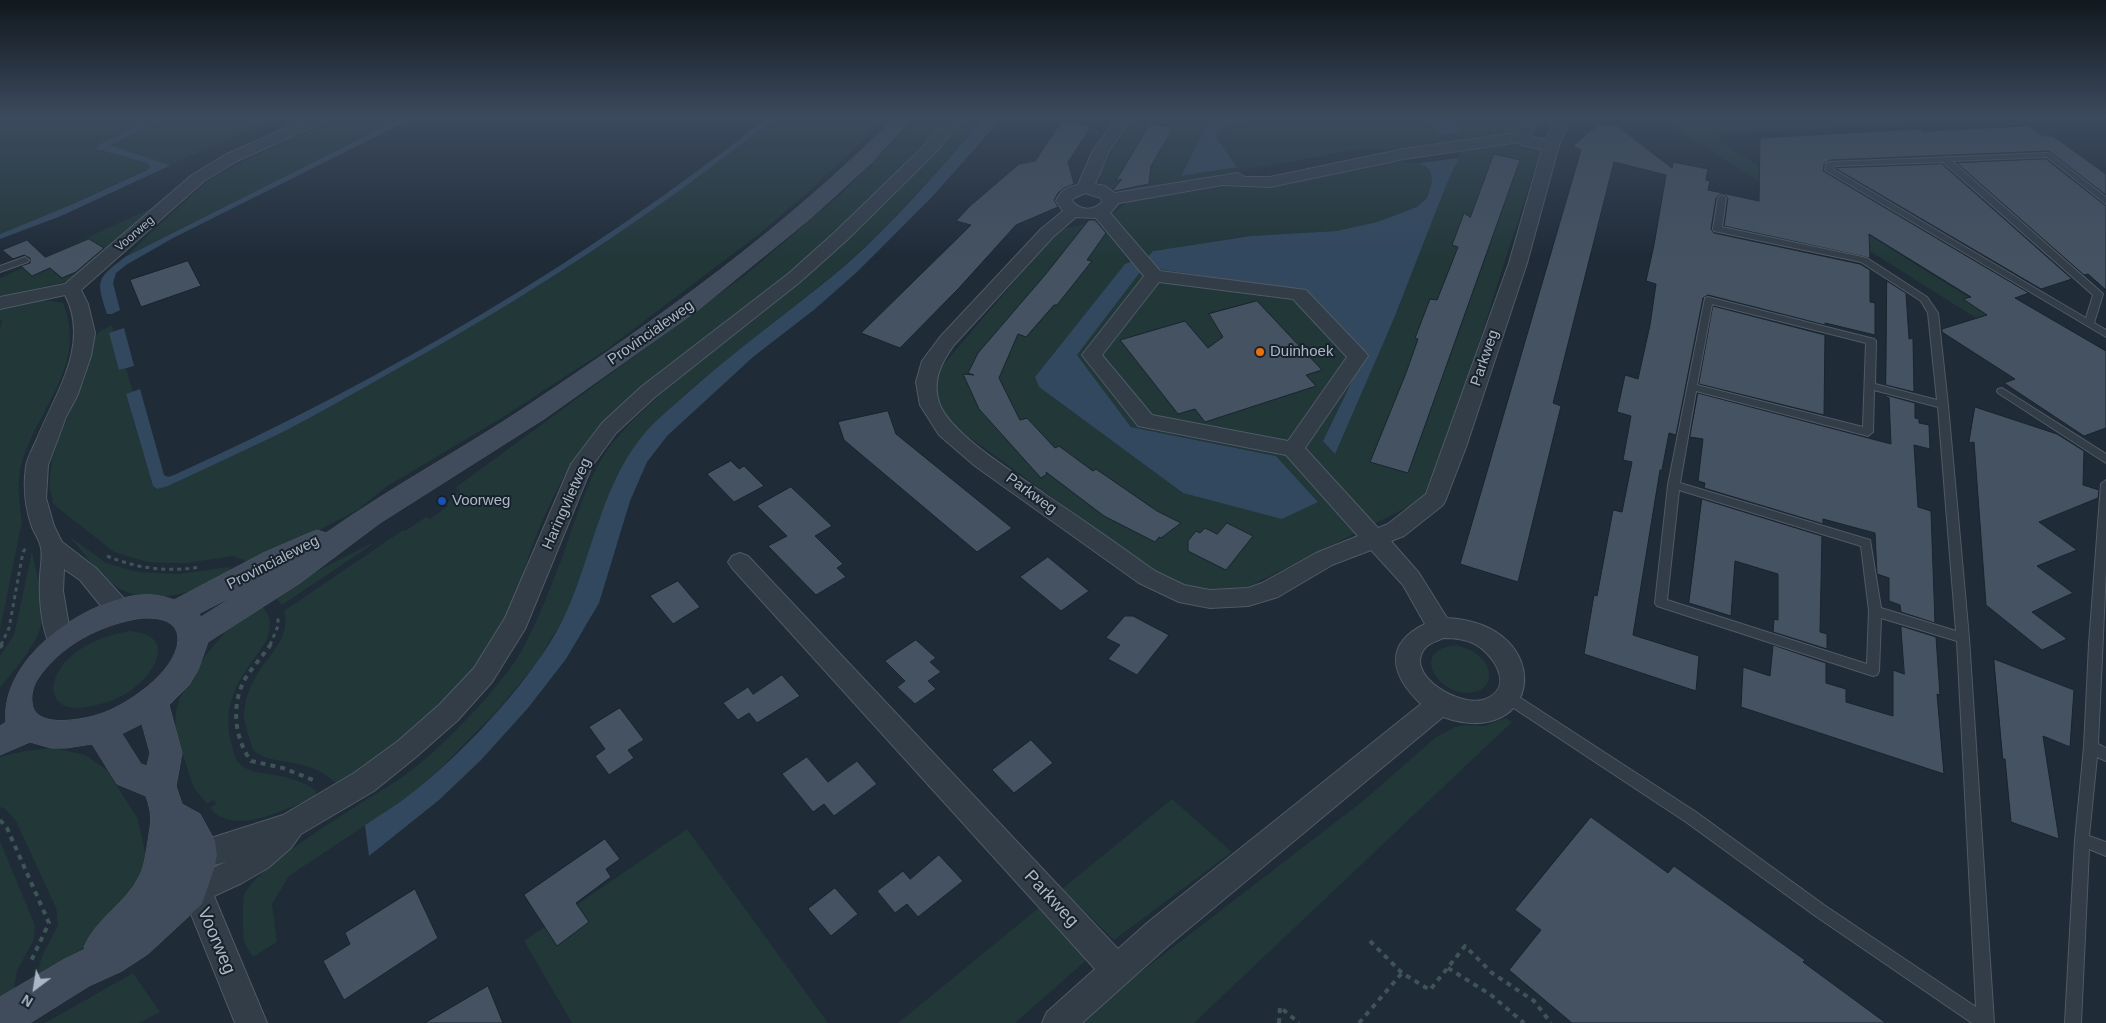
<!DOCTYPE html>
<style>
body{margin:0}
#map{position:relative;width:2106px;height:1023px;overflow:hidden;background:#1f2b37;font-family:Arial,sans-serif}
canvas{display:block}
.north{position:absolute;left:10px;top:963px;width:50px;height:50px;-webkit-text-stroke:4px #18222c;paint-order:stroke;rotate:211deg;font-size:14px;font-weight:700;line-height:20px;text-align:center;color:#acb7c5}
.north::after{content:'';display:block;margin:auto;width:18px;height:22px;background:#acb7c5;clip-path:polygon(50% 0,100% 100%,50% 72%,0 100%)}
</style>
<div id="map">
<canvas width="2106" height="1023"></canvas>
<div class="north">N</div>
</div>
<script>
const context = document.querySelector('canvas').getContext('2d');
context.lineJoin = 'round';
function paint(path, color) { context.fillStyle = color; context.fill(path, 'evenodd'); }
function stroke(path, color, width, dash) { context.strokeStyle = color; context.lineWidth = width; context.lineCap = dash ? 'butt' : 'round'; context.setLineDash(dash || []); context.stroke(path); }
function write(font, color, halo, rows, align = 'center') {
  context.font = font + ' Arial,sans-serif'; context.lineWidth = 4; context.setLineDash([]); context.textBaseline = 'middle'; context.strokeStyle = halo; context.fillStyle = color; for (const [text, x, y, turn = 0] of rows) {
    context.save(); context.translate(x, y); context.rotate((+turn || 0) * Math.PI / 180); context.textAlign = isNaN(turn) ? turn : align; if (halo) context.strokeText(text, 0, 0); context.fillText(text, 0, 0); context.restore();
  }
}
paint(new Path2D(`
 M0,117h157l-57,27 -3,6 50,13 4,4 -78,37 -73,30z
 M166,117h111l-107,48 -60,-20z
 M340,117h63l-278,140 82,-76 55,-29z
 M776,117h111l-80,76 -49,42 -152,115 -106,69 -114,68 -27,22 -108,58 -7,-7 -11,-4 -46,7h-19l-20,-1 -15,-4 -19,-6 -61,-48 -4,-20 3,-25 7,-21 26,-60 10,-42 5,-5 12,-6 2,6 -4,2 10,37 6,-2 7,24 -7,3 27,91 4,3 11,-4c38,-17 76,-34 113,-52 37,-19 73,-40 109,-60 136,-75 265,-159 386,-256z
 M918,117h29c-62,75 -138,142 -215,202 -48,38 -101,71 -141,118 -26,30 -48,80 -62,118 -5,16 -9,32 -16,48 -34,81 -104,131 -173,181 -8,-2 -9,-6 -16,-10 -4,-3 -10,-5 -15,-7 -19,-7 -41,-4 -56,-17 -3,-11 -10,-27 -9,-38 1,-10 4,-21 9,-30 11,-24 39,-42 31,-71l119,-81 2,1 21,-14 4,2 18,-13 -3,-2 6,-4 -1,-2 10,-7 -5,-3 290,-213 95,-80z
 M966,117h18l-9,12 -91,100 -41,38 -144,115 -48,44 -51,92 -15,46 -20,52 -29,48 -41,49 -55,56 -29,26 -122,81 -17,28 5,38 -24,15c-3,-5 -7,-11 -9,-15 -1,-8 -2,-40 0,-46 11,-31 128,-99 160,-120 15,-11 31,-25 44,-38 26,-26 55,-56 74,-88 16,-29 29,-64 41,-95 13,-36 27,-87 52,-115 41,-48 95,-84 144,-124 75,-63 143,-124 207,-199z
 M1138,117h74l-8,13 -23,46 56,-10 -21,-28c7,-14 28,-17 41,-21h170l6,6 29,9 -8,-15h69l-5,20 -110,13 -49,-1 -225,42h-19l-15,-8 -1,-9 15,-25z
 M1657,117h413l-343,16 -9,3 1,4 7,6 380,237v17z
 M1527,143l14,5 -111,348 -186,93c-27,10 -62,-3 -86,-15l-207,-150 -14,-17 -4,-28 9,-13 114,-133 7,-4 38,-8 29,-20 100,-15 54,-1 103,-24 32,2 9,5 3,6 1,8 -5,16 -10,9 -40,15 -41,9 -85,5 -98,15 147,40 64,65 -41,85 52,-82 20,-43 52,-133 12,-25 1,-9zM1134,262l7,9 -64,84 54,72 145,29 42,46 -135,-9 -144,-106 -4,-10 90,-112z
 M160,204l-87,76 -73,17v-19z
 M37,299l26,4c27,65 -32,111 -43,169 -3,15 0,35 2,50l-22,108v-301l2,-8 -2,-2v-13z
 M69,536l37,27 32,9 40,2 50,-7 9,8c-40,15 -93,39 -130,4 -14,-13 -26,-29 -38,-43z
 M372,543l1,1 -91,61 -9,-10 22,-13z
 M32,551c3,19 10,38 11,57 2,30 -26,58 -43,80v-32l14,-21z
 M260,603c4,6 10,12 10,20 1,14 -9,26 -17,37 -18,25 -30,50 -22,81 2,8 3,18 10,24 11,9 26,8 40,11 13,3 24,7 35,14l-1,7c-28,11 -81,41 -105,11l6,-4 -3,-4 -6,4 -13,-16 -19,-55 1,-22 4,-14 25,-41 21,-25z
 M129,631c46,3 30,38 4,58 -13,10 -29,15 -46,18 -38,7 -43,-24 -19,-48 16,-16 39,-24 61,-28z
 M1456,645c7,2 14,4 21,9 13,9 19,30 1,37 -35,12 -73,-41 -22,-46z
 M1506,718l6,4 -318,301h-114l36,-32 247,-190 73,-64 19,-10 9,-2 20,1z
 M54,748l31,7 22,15 31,49 8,38 -8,27 -51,61 -46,32 -3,-7 4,-14 16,-31 -2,-17 -40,-87 -11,-12 -5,-2v-50l24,-6z
 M1172,799l60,53 -118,88 -52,-51z
 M687,829l141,194h-256l-48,-82z
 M0,841l35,84 -1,14 -17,32 -4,25 -13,9z
 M1041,906l49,51 -75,66h-117z
 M133,973l27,39 -21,11h-94z`), '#213738');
paint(new Path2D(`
 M157,117h9l-56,28 60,20 -1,1 -108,50 -61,23v-5l73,-30 74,-34 3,-3 -3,-4 -51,-14 4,-5z
 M403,117h12l-242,121 -47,27 -10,8 -3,10 7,27 -8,4h-5c-11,-34 -11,-35 18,-57z
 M768,117h8c-121,97 -250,181 -386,256 -36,20 -72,41 -109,60 -37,18 -75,35 -113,53l-11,3 -4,-3 -27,-92 14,-5 24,86 4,2 6,-2c208,-94 415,-216 594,-358z
 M984,117h19l-72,81 -74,74 -42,37 -62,48 -86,79 -20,26 -17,39 -31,102 -33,56 -38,49 -47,52 -42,40 -70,56 -4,-31c15,-10 32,-20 47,-32 52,-40 126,-119 153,-178 29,-63 37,-137 86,-189 10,-10 21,-19 32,-29 50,-45 106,-85 158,-128 49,-42 91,-92 134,-140z
 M1212,117h45c-13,4 -34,7 -41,20l21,30 -56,9 23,-46z
 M1427,117h27l8,15 -20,3z
 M1459,158l-12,25 -52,133 -60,138 -12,-13 41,-85 -64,-65 -148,-23 -6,-9 7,-8 98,-15 85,-5 41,-9 40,-15 10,-9 5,-16 -1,-8 -3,-6 -9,-5z
 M1134,261l7,10 -64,84 54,72 145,29 42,46 -36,17 -99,-26 -144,-106 -4,-10 90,-113z
 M124,328l10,38 -15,4 -10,-37z`), '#32485f');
const building = new Path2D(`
 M1062,121l29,6 -23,35 6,22 -10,4 -6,5 -4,7 4,7 -42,18 -57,63 -59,60 -39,-15 110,-108 -15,-4 14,-15 49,-42 16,-3z
 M1150,124l24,3 -23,39 -2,18 -34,7 -2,-1 9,-11 -6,2z
 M1616,125l56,43 1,-6 35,7 -2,11 4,1 -2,9 14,3 -6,5 -5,31 3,4 146,31 10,6v32l5,1v32l-50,-12v2l-117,-30 -5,3 -27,137 -7,-2 -7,37h-2l-27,165 66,21 -3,35 -112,-37 10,-59 3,1 16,-86 9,2 10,-50 -9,-2 8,-44 -14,-4 8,-37 13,4 12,-54 6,-41 -10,-3 8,-36 12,-70 -52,-13 -61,241 8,3 -43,176 -58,-18 121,-414 -8,-4 23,-20z
 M2029,126l14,10h10l53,38v21l-57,-44 -219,9 -6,4 -1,7 206,122 -14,5 91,53v77l-22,8 -80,-53 11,-4 -73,-47v-3l45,-14 -24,-16 8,-2 -102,-63 1,24 -146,-32 4,-28 -6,-5 37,8 1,-63 121,-7 40,-2 2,2z
 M1494,154l26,6 -112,313 -38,-11 36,-89 12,-34 -3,-1 15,-39 7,1 21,-53 -6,-2 12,-32 6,4z
 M2046,159l60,47v84l-18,-16 -4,1 -127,-112z
 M1942,164l130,115 -31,10 -206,-121z
 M1089,220h6l11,13 -19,27 5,1 -35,44h-3l-28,32 -8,-3 -19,44 21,42 7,-2 28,30 4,-2 34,25 3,-2 61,42 24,12 -20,15 -2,-1 -4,5 -51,-26 -58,-44 1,2 -6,4 -62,-69 -16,-35 11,1 -6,-2 10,-20 67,-78z
 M89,239l15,9 -28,24 -14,6 -12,-10 -18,8 -11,-10 9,-3v-5l-6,-3 -11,4 -11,-9 25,-10 18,17z
 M188,261l13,25 -60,21 -11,-27z
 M1887,281l19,12 3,46 4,-1 1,54 -28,-7z
 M1257,301l65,69 -16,5 10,11 -111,36 -10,-13 -17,5 -58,-74 65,-19 23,27 15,-11 -14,-23z
 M1713,306l112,29 -1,80 -125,-31z
 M1698,393l193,51 -2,-46 -3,-1v-2l29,8v15l4,1v4l10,2 1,24 -16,-4 4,62 13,4 4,112 -34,-11 -1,-7 -11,-4v-23l-12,-4 -2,-41 -52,-14v5l-119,-36 1,-5 -7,-2 5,-42 -13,-2z
 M1975,407l82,27 27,17 -1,34 16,5 -1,8 -59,24 38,28 -40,16 36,27 -41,19 35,27 -25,11 -56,-45 -12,-163 -5,1z
 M888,411l8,23 116,94 -35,24 -133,-112 -6,-18z
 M731,461l8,8 5,-3 20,20 -30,16 -27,-28z
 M791,487l41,39 -17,10 28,28 -6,4 9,9 -30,18 -48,-49 19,-10 -30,-30z
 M1702,499l120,37 -2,96 7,2v15l-54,-17 1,-13 4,1v-46l-43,-13 -4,55 -42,-13z
 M1227,523l26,13 -27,34 -38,-19v-10l8,-10 4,2 5,-5 12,6z
 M1048,557l41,34 -28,20 -41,-34z
 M678,581l22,26 -27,17 -23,-28z
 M1125,616h8l36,19 -32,40 -29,-16 12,-14 -14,-7z
 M1901,626l35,11 4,58 -3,-1 7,80 -203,-67 2,-40 27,9 3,-31 53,18v20l20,6v13l47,14v-46l11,4z
 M916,640l20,18 -6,4 11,10 -13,9 8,8 -21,15 -18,-17 8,-6 -20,-20z
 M1994,659l80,31 -4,57 -27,-11 16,103 -48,-17 -6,-63h-2z
 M782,675l18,21 -43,27 -8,-10 -11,7 -15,-17 25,-16 5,7z
 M620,708l24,32 -16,10 6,8 -25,17 -14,-19 10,-7 -16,-22z
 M1031,740l22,23 -39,30 -22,-23z
 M807,757l21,25 29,-21 20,23 -43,32 -10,-12 -11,8 -31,-38z
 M1591,817l77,56 6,-7 131,94 -2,2 83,61h-314l-63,-53 32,-40 -26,-20z
 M605,839l15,20 -14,10 5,8 -35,26 13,19 -32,24 -33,-51z
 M939,855l24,26 -45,36 -11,-13 -12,9 -18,-22 26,-20 7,8z
 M835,888l23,26 -27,22 -23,-27z
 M415,889l23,49 -94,62 -21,-39 27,-17 -5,-11z
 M488,986l15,37h-78z`);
paint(building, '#455261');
stroke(building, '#1a242e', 1);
const lane = new Path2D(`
 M2049,153l57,44v7l-59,-47 -95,4 149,131 2,2 -9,29 12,7v7l-281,-167 1,-6 4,-2zM1943,162l150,133 -7,23 -253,-149 1,-3z
 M1722,195l4,3 -4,29 145,31 60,39 11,16 10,92 21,233 25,385h-22l-158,-108 -128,-93 -183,-121 -1,-4 1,-4 5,-1 5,1 183,119 128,93 152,102 -19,-366 -76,-23 -2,53 -2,4 -4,1 -216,-70 -2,-3 13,-118 37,-187 3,-1 166,42 2,2 -1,43 62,16 -9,-87 -7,-12 -60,-39 -147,-31 -1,-2 5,-31zM1712,304l154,39 -3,84 -166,-42zM1874,390l64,17 18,224 -75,-23 -11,-68 -190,-57 16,-92 172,45 5,-4zM1679,490l182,56 8,65 -2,53 -200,-64z
 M25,257l4,3 -1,2 -28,10v-6z
 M2002,388l104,66v9l-108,-70 -1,-2 1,-2z
 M2106,480v90l-8,174 8,4v13l-9,-4 -8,79 17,6v14l-17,-7 -8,174h-16l10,-183 9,-93 5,-103 12,-160z`);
const street = new Path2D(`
 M311,117h20l-3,3 -91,41 -33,20 -123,109 7,14 7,29 -4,23 -13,38 -12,23 -18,48 -2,33 8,28 8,16 34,26 32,35 3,7 -3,7 -9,3 -9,-3 -30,-37 -16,-11 -1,22 8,47 -3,7 -9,3 -9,-3c-9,-18 -11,-47 -10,-67 0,-9 3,-21 1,-30 -1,-7 -6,-14 -9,-21 -7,-20 -9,-39 -6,-60 1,-9 7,-19 11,-28 18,-45 54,-95 28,-144l-65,14v-12l65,-13 127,-109 33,-20z
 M948,117h16l-29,36 -88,87 -47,42 -145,115 -39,36 -24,33 -67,163 -33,53 -34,38 -42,37 -42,34 -73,43 -10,14 -23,20 -26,15 -28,13 53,127h-32l-44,-109 -10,-10 -14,-5 -5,-10 5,-10 10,-4 12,3 37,-16 -20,5 -16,8 -10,-4 -4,-10 4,-10 9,-6 94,-30 71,-42 44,-32 42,-37 34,-36 31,-50 66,-154 31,-41 39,-36 147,-113 47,-42 88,-85z
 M1118,117h16l-25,34 -14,33 10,2 10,7 123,-20 7,4h25l134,-28 112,-16 9,-16h32l10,11 -8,17 -32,118 -61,184 -20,52 -3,6 -39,31 -13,5 28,32 28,45c111,6 96,134 -4,99l-274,228 -87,78h-40l5,-11 48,-43 -363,-401 -4,-6 4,-6 8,-3 8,3 370,393 29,-26 274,-219c-29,-28 -39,-59 4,-80l-22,-39 -32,-35 -39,15 -54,32 -30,9 -38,2 -31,-6 -40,-19 -164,-117 -36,-31 -19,-30 -4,-23 6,-21 18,-24 101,-108 22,-18 -7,-10c5,-11 11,-14 22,-16l15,-35zM1538,120l9,3 4,5 -5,12 -16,-4zM1519,142l3,3 20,4 -33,114 -83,231 -38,30 -10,4 -73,-80 63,-92 -3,-4 -59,-62 -146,-19 -50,-58 9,-10 104,-18 47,2 134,-28zM1085,193l16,5 1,4c-9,9 -21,9 -30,-1l2,-3zM1076,217l20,1 48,58 -62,79 56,71 148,29 72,81 -42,17 -54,30 -14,5 -38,2 -26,-5 -29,-14c-36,-26 -72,-51 -109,-76 -28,-20 -93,-59 -106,-90 -9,-23 1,-42 14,-60l99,-108zM1159,282l134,17 54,58 -59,84 -136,-26 -50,-60zM1443,638c10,0 21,1 30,5 19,9 43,43 13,56 -25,10 -85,-25 -60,-52 4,-4 12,-6 17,-9z`);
const secondary = new Path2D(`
 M895,117h19l-43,46 -60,55 -113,92 -154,109 -164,104 -80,60 -92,59 -10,28 -9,15 -20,20 13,48 -6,33 6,18 18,10 15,27 2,14 -3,14 -12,35 -54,50 -26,17 -33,15 -59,37h-30v-26l63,-37 22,-11 -1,-2c12,-29 43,-44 56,-72 5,-11 6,-23 8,-34 3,-21 5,-24 -2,-45l-29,-12 -25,-40 -26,4h-15l-21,-6 -30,13v-29l6,-4c-6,-66 82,-123 135,-127 11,-1 23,1 33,5l89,-47 44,-19 10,-4 9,3c65,-46 135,-83 201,-127 131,-87 257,-177 368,-289zM237,594l-36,23 -2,-3zM142,618c8,0 19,0 26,4 8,5 10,10 10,19 -2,31 -53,66 -81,74 -17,5 -64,14 -65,-13 -1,-7 1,-15 5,-22 23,-35 64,-56 105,-62zM142,724l8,29 -3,13 -6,-2 -19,-30z`);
stroke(lane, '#505a66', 2);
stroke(street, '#505a66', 2);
stroke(secondary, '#505a66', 1);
stroke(new Path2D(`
 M107,556c31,13 61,16 94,11
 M1,645l8,-17 14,-76 3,-4
 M270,645l8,-19v-10`), '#3e5456', 3, [4, 4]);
stroke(new Path2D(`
 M271,644c-8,12 -18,22 -26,35 -14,25 -11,59 6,82l32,7 30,12
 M0,648l2,-4
 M0,820l7,8 42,95 -18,38
 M1370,941l32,32 28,17 35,-44 27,27 42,28 17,22
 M1448,968l43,27 33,28
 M1279,1023l1,-16 19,16
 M1359,1023l43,-50`), '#3e5456', 4, [5, 5]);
paint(lane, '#323d48');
paint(street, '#323d48');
paint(secondary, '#404c5b');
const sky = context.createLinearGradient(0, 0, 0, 260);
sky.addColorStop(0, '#11181e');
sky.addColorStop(0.45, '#3c4a5e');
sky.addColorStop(1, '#3c4a5e00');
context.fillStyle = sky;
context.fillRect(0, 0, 2106, 260);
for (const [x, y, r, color] of [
 [1260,352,5,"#e8710a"],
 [442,501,5,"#1a4fb4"]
]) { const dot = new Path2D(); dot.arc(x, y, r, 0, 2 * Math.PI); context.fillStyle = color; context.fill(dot); stroke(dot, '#18222c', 2); }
write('12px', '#acb7c5', '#18222c', [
 ["Voorweg",135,234,-41]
]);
write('15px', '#acb7c5', '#18222c', [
 ["Provincialeweg",651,333,-35],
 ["Parkweg",1485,358,-71],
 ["Parkweg",1031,494,36],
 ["Haringvlietweg",567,504,-66],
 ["Provincialeweg",273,563,-27]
]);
write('15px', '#acb7c5', '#18222c', [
 ["Duinhoek",1270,352],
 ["Voorweg",452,501]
], 'left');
write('18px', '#acb7c5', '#18222c', [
 ["Parkweg",1051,899,47],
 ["Voorweg",216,941,67]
]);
</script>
